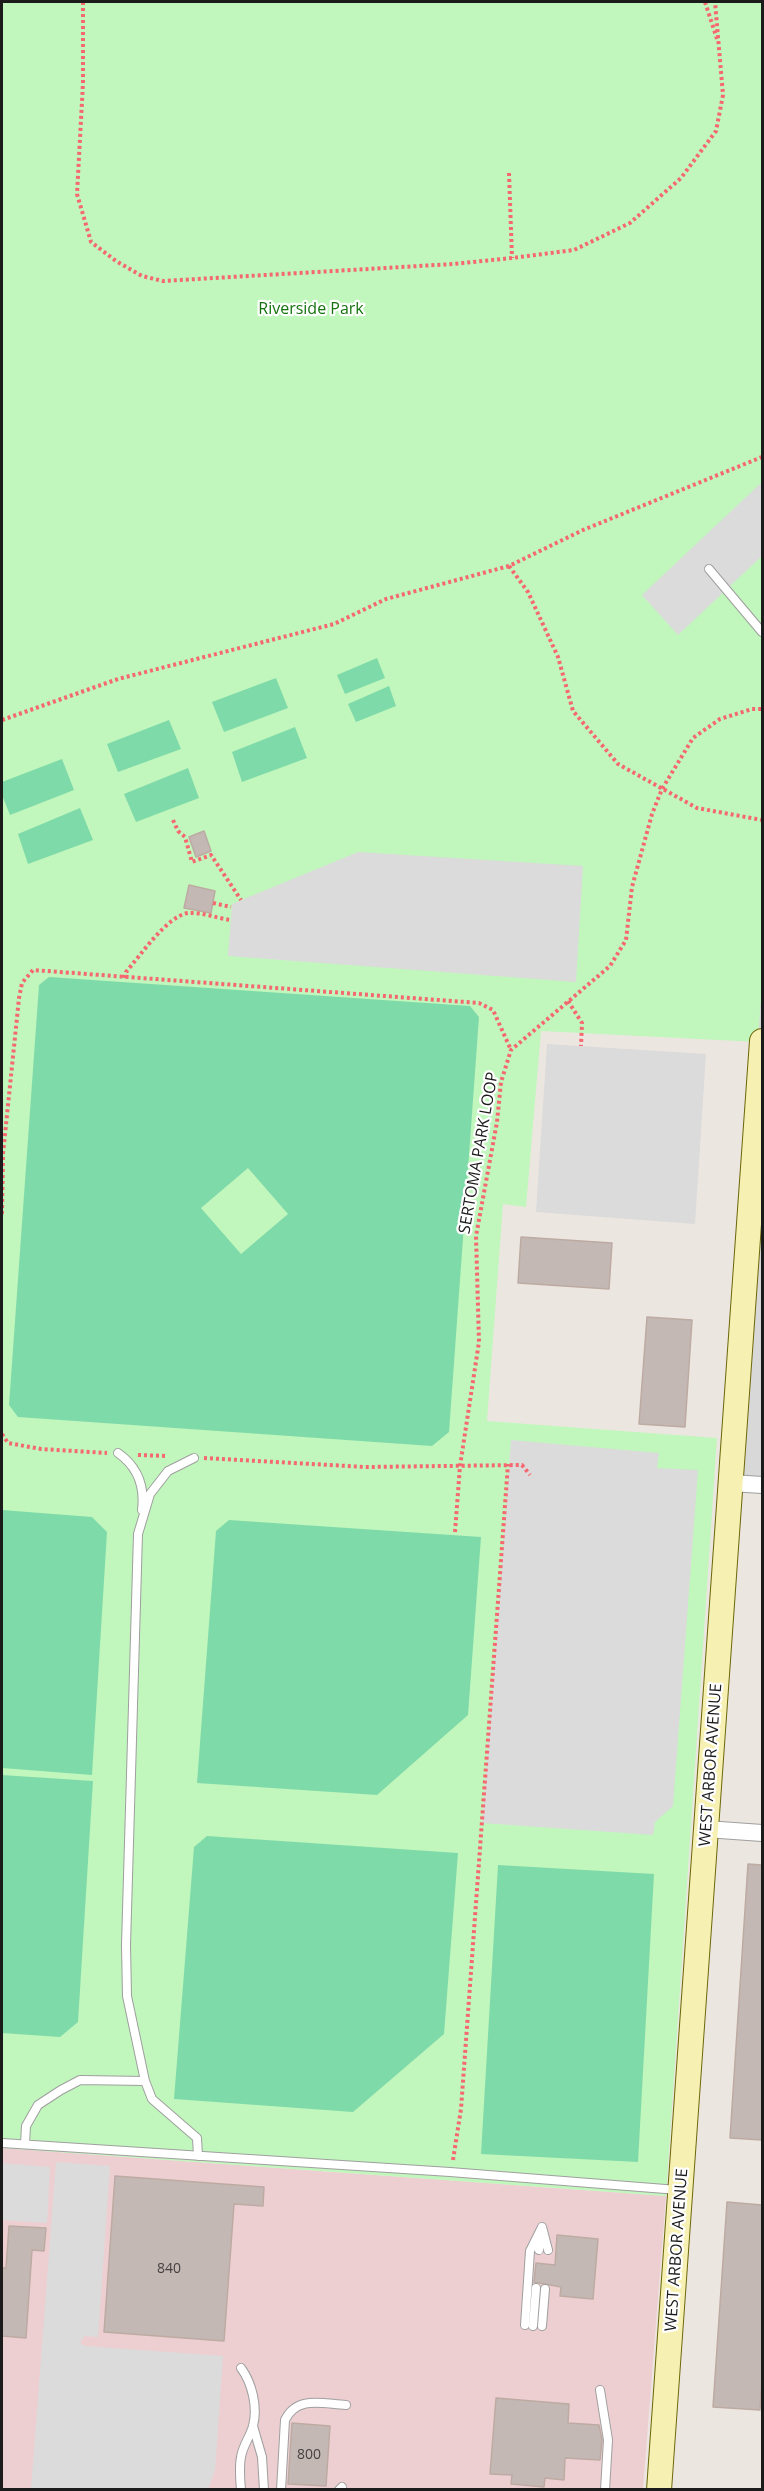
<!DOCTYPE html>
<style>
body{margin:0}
#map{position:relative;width:764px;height:2491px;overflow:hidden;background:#ece6e0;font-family:"Open Sans",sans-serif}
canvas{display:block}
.frame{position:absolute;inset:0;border:3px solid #1b1b1b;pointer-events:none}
</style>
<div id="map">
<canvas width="764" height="2491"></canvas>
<div class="frame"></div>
</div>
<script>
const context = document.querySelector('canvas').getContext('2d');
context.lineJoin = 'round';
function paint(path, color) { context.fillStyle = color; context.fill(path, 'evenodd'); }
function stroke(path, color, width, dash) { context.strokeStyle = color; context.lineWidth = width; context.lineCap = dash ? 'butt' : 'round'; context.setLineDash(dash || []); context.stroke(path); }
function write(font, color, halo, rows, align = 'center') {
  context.font = font + ' "Open Sans",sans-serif'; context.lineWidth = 4.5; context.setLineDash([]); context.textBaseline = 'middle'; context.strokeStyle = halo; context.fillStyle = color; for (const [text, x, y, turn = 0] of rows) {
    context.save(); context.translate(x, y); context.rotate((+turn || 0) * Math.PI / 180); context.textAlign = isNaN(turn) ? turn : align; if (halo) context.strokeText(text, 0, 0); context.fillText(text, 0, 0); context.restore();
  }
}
paint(new Path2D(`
 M762,981v512l-41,-3z`), '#d9d8d8');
paint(new Path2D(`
 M2,2148l664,48 -23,293h-641z`), '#edcfd2');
paint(new Path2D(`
 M2,2h760v979l-4,61 -217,-11 -15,176 -23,-3 -16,217 230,17 -51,758 -664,-48z`), '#c1f7bc');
paint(new Path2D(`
 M377,658l8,20 -40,16 -8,-19z
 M276,678l12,30 -64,24 -12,-30z
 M389,686l7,20 -40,16 -8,-18z
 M169,720l12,29 -63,23 -11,-28z
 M295,727l12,31 -65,24 -10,-30z
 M62,759l12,31 -64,25 -8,-20v-13z
 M188,768l11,30 -63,24 -12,-28z
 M80,808l13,32 -65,24 -10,-30z
 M49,977l421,29 9,11 -30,415 -17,14 -414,-29 -9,-12 30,-420zM248,1168l40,46 -47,40 -40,-46z
 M2,1510l90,7 15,15 -15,243 -90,-7z
 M229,1520l252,17 -13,178 -91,80 -180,-12 19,-252z
 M2,1775l91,6 -15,241 -18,15 -58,-4z
 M207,1836l251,17 -14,181 -91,78 -179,-13 20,-252z
 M498,1865l156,9 -16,288 -157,-8z`), '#7fdaa9');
paint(new Path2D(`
 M762,482v74l-84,79 -36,-40z
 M358,852l225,14 -7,116 -348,-26 4,-52z
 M547,1044l159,10 -11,170 -159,-12z
 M511,1440l148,13 -2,15 41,2 -25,336 -18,16 -2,13 -171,-12z
 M56,2162l54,4 -12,171 -13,-1 -4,4v4l4,2 138,10 -8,114 -7,19h-177z
 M2,2163l48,4 -3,56 -45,-3z`), '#dbdbdb');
const building = new Path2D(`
 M204,831l7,20 -15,6 -7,-20z
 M189,885l26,6 -4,22 -27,-5z
 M521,1237l91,6 -3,46 -91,-6z
 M647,1317l45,3 -7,107 -46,-3z
 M748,1864l14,1v275l-32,-2z
 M115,2176l149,11 -1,19 -29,-2 -10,137 -120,-9z
 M727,2202l35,3v173l-2,32 -47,-3z
 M9,2226l37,2 -2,23 -12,-1 -6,88 -24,-2v-68h4z
 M557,2235l41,4 -5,60 -33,-3 1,-9 -27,-5 2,-19 19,2z
 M496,2398l73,6 -1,19 31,2 3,15 -2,20 -35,-2 -1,22 -19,-2 -1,9 -33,-3 1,-9 -22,-1z
 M292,2423l38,3 -4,60 -38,-2z`);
paint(building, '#c3b8b4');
stroke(building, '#bdaba3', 1.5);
const service = new Path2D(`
 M709,569l53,63
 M118,1453c20,14 27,33 24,57
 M194,1458l-26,13 -18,23 -12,40 -12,411 1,51 18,85 7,18 45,39 1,18
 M2,2143l448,29 228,18
 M25,2144l1,-18 12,-21 23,-15 19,-10 65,1
 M542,2227l6,23
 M539,2250l2,-20
 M525,2325l5,-74 12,-24
 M533,2326l3,-38
 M542,2326l3,-37
 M600,2390l8,50 -3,50
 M253,2426l9,31 2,33
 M241,2490c-1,-11 -2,-23 0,-33 2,-12 9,-20 12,-31 5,-19 -1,-43 -12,-58
 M281,2490l4,-70c12,-25 38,-16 61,-15
 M339,2490l3,-3`);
const minor = new Path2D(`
 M731,1483l31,2
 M706,1829l56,4`);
const secondary = new Path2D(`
 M659,2490l103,-1449`);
stroke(service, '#9f9f9f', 10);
stroke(minor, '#9f9f9f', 18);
stroke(secondary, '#6c6708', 26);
stroke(new Path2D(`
 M83,2v81l-6,111 14,48 25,19 26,15 21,5 290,-17 59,-6 62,-8 56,-27 51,-45 35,-47 7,-36 -8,-93
 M705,2l12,37
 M509,173l3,85
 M509,566l19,26 30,65 15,54 45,53 79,44 65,12
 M2,720l116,-41 216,-55 52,-25 123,-33 74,-36 179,-73
 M173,820l5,11 7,6 7,25 19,-7 30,45
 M213,903l18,4
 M124,978l2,-6c14,-16 41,-56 62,-59 13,-1 29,5 42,7
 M568,1001l14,22 -1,23
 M2,1214l1,-60 16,-156 3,-15 11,-13 446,33 14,7 18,40
 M2,1434l6,9 33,6 66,4
 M138,1455l29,1
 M204,1458l161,9 157,-2 8,10
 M455,1532l5,-66 19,-124 -3,-106 21,-114 4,-40 10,-32 99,-84 16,-26 6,-53 20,-73 10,-25 31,-51 27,-19 32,-10h10
 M453,2160l8,-51 47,-645`), '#f56870', 4, [3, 3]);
stroke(service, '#fff', 8);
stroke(minor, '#fff', 16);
stroke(secondary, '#f7f0b3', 24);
write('14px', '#454241', null, [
 ["840",169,2269],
 ["800",309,2455]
]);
write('16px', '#15730e', '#fff', [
 ["Riverside Park",311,309]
]);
write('16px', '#1b1b1b', '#fff', [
 ["SERTOMA PARK LOOP",479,1153,-80],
 ["WEST ARBOR AVENUE",711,1765,-86],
 ["WEST ARBOR AVENUE",677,2250,-86]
]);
</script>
